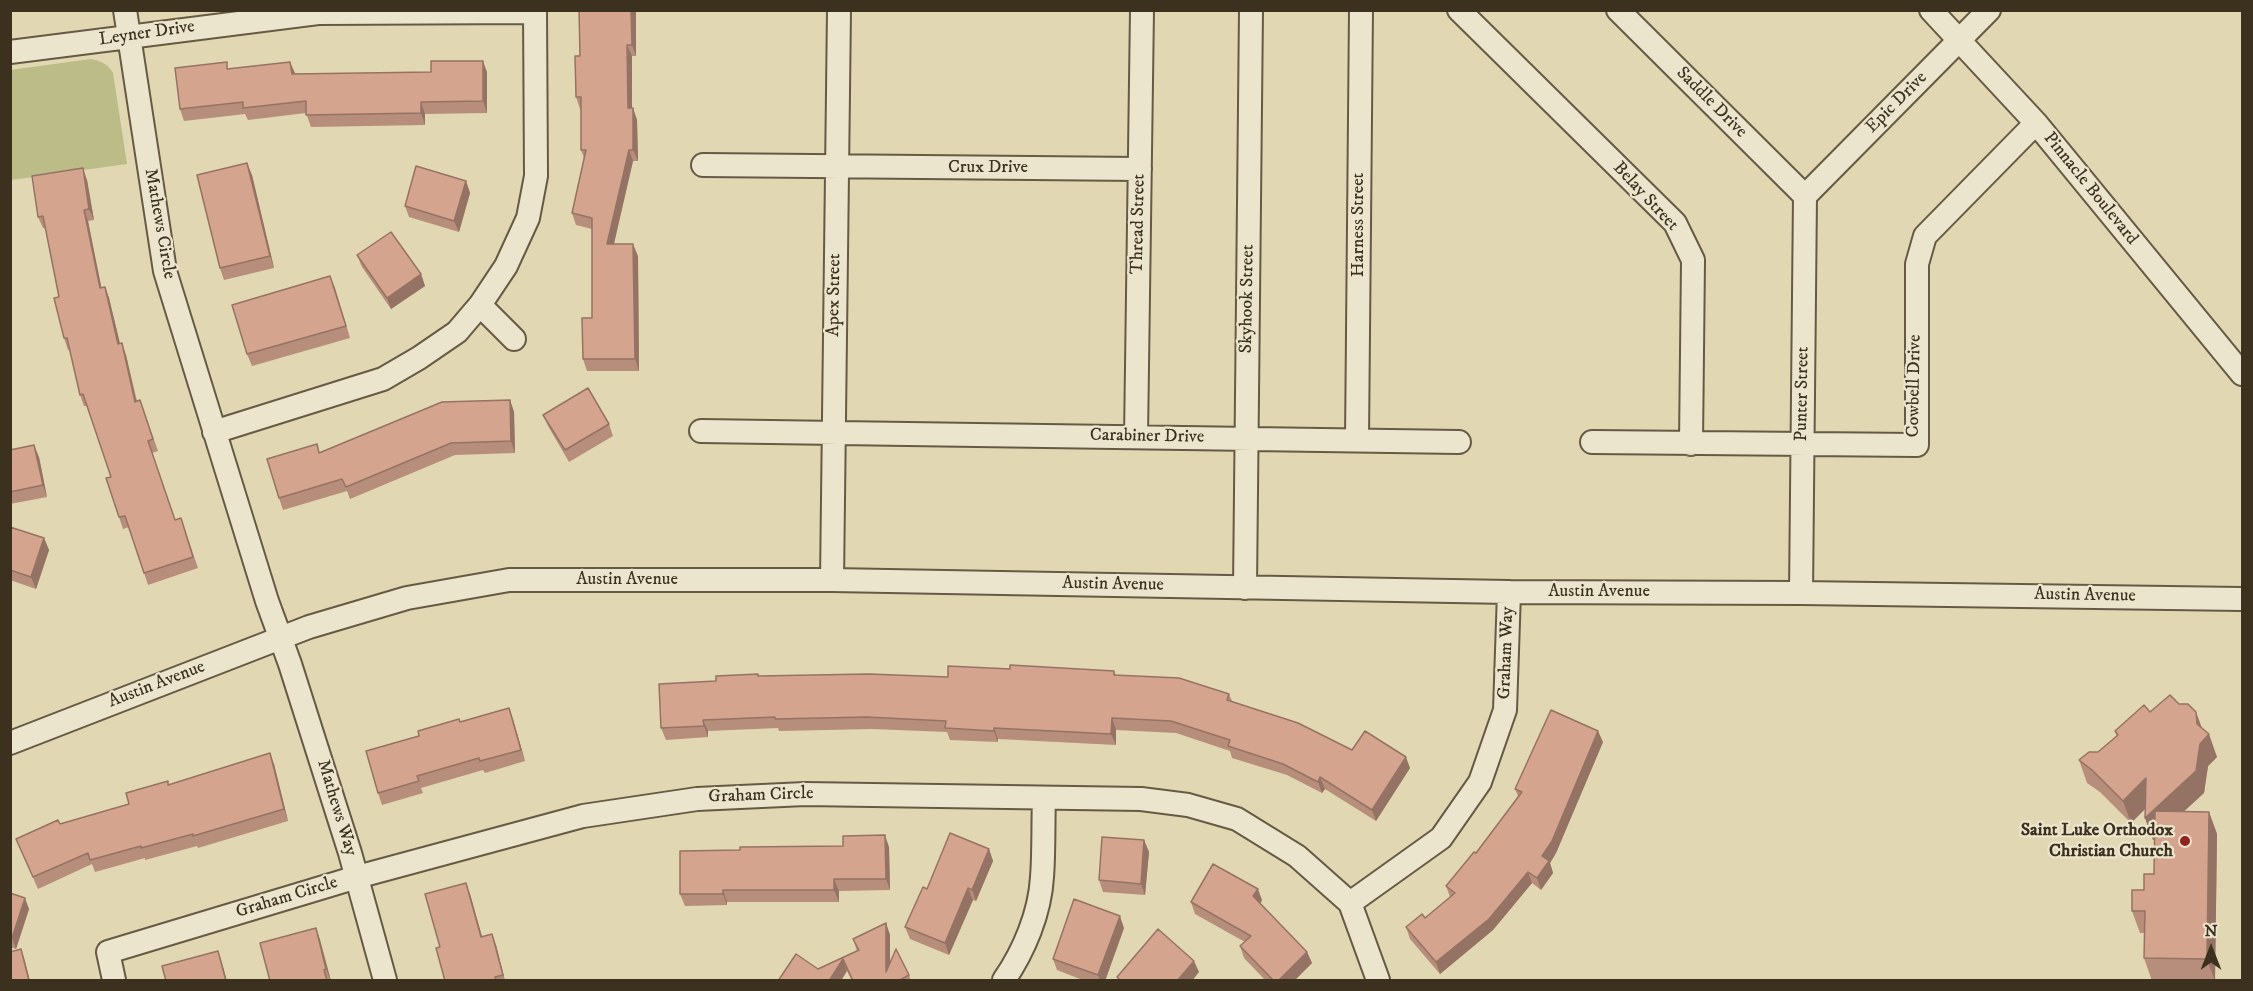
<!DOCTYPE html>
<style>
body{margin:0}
#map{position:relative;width:2253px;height:991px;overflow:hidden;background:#e2d7b3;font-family:"IM FELL DW Pica",serif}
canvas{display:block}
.frame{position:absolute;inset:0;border:12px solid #3c301f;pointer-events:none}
.north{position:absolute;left:2181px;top:919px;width:60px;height:60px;-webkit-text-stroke:4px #ece5ce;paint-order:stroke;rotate:0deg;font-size:16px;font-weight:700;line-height:24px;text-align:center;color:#3c301f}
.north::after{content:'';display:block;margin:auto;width:21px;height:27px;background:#3c301f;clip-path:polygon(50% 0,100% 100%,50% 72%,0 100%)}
</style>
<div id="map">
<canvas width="2253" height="991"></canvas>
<div class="frame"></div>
<div class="north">N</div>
</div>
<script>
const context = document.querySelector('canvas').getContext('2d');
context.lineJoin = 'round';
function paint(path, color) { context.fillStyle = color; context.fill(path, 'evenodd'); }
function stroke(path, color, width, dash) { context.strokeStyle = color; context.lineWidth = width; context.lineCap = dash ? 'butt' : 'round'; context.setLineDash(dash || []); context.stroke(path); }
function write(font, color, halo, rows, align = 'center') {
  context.font = font + ' "IM FELL DW Pica",serif'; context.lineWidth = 4.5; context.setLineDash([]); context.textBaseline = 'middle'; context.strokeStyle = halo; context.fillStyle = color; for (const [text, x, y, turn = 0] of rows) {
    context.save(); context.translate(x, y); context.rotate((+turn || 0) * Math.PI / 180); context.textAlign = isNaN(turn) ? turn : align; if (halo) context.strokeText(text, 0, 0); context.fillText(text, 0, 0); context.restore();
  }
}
paint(new Path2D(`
 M91,59c10,2 17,5 22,14l14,91 -116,16 -1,-110z`), '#bbbc87');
const minor = new Path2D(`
 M125,10l40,261 102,330 23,63 60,189 35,127
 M1459,10l216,213 18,37 -2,184
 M1618,10l187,186
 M1931,10l105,113 206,251
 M10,52l308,-39 217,-1
 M703,165l437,4
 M1805,196l184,-186
 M480,305l34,34
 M701,431l758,11
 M214,432l169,-53 36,-21 38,-26 23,-27 26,-39 22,-48 8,-42 -1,-166
 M1136,437l6,-427
 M1357,440l4,-430
 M1592,442l325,3v-181l8,-28 111,-113
 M832,580l7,-570
 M1245,588l6,-578
 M1801,593l4,-397
 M10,743l299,-116 98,-29 102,-18h323l677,12 292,1 441,6
 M1350,903l91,-65 39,-56 25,-72 4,-118
 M114,980l-6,-28 249,-75 226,-61 114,-17 108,-5 336,5 47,6 49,14 60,37 53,47 28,77
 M1004,980c20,-29 36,-67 38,-103 2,-26 1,-52 2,-79`);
stroke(minor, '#665a44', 26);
stroke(minor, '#ece5ce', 22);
paint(new Path2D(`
 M579,10h57v46h-4v52h1l4,12 1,41h-5l-19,83 24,12 1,115h-52l-4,-12 9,-41v-89l-16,-4 -4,-12 12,-55 -3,-8v-41h-1l-4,-12 4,-41z
 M229,69l66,5 192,-2v41l-62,1v11l-114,2 -5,-14 -58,7 -3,-6 -61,7 -4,-12z
 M252,175l22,93 -50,12 -4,-12z
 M87,180l7,40 -6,1 13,67 4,-1 4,11 11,46 6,11 11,46 3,-1 18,51 -6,2 23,67 6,-2 17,50 -50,17 -19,-58 -6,2 -17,-51 5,-1 -24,-71h-3l-4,-11 -10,-45h-2l-4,-12 -5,-41 -13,-69h-3l-5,-11z
 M466,181l4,12 -11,39 -50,-15 -4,-11z
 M357,255l64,19 4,12 -34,23 -29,-42z
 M330,276l20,62 -98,28 -5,-12z
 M510,400l4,12 1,41 -60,2 -105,44 -3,-8 -64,19 -4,-12 41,-45z
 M543,415l66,9 4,12 -44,26 -21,-36z
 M10,450l29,7 8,40 -37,7z
 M10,527l34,11 5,12 -13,39 -26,-9z
 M1010,669l104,2 2,4 113,19 3,7 120,49 58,18 -34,53 -51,-32 -3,4 -35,-18 -55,-17 -2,-7 -54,-18 -60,-3v15l-118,-6v3l-48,-2 -3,-8 -75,-3 -93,2 -1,-3 -70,3v6l-42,3 -5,-12 97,-54 1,2 189,1z
 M2179,704l17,8 6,16 15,29 -9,9 -4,27 -20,18 25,1 8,22 -2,147h-63l-8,-23 1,-25h-5l-8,-22 22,-37v-35l-1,1 -8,-22v-9l-14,14 -31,-31 -13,-9 -8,-23 19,-8 19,-15 -2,-6z
 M509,708l16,53 -40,12 -2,-3 -62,18 2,5 -41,12 -4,-12 41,-57 41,-14z
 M1603,742l-47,111 -6,10 3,10 -12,17 -9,-7 -39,47 -53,44 -30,-35 -4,-12 19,-9 25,-21 -4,-11 30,-33 42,-57 -3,-7z
 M274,764l14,57 -90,27 -1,-2 -52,14v-2l-50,14 -3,-8 -54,25 -22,-50 44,-15 69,-20 40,-19z
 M1144,840l5,12 -4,43 -42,-3 -4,-12z
 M889,847l1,43 -51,1v11h-112v3l-42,1 -5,-12 60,-44z
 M989,849l4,12 -17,40 -3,-1 -24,55 -39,-16 -5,-12 22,-38z
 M10,893l19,16 -13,40 -6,-2z
 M470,894l12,42 14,9 9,36h-60l-5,-34z
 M1262,900l-2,3 47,49 5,11 -18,18h-28l-22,-23 -4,-12 5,-4 -50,-28 -4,-12z
 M886,923l4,12v28l19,12 2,6h-59l-5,-10 -29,-2 39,-18 -4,-12z
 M316,928l4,12 11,41h-61z
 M1124,928l-19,53h-20l-28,-11 -4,-11z`), '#b78d7b');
paint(new Path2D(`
 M631,10h5v46l-4,-11z
 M627,45l5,11v64l-4,-12z
 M483,61l4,11v41l-4,-12z
 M290,62l5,11 1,13 -4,-12z
 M421,102l4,12v11l-4,-12z
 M633,108l4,12 1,41 -5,-11z
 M629,150l4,11 -22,95 -4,-12z
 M247,163l5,12 22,93 -4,-12z
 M83,168l4,12 7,40 -5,-11z
 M466,181l4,12 -11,39 -5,-11z
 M84,210l4,11 16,79 -4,-12z
 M633,244l5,12 1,115 -4,-12z
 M421,274l4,12 -34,23 -4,-11z
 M330,276l5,12 15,50 -4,-12z
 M105,287l4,11 14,58 -5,-12z
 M122,343l4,12 13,59 -4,-12z
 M510,400l4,12 1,41 -4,-12z
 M34,445l5,12 8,40 -4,-12z
 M44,538l5,12 -13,39 -5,-12z
 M509,708l4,11 12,42 -4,-11z
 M2196,712l8,23 5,-1 8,23 -9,9 -4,27 -51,47 -8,-22 52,-94z
 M1112,718l4,12v15l-5,-11z
 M703,720l5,11v6l-4,-11z
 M994,728l4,11v3l-4,-11z
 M1598,731l5,11 -47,111 -6,10 3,10 -12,17 -4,-12 5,-22z
 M270,753l4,11 14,57 -4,-12z
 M1406,757l4,11 -34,53 -4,-11z
 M1320,777l5,12 -3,4 -4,-11z
 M2146,778l8,22 -23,23 -8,-22z
 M2209,812l8,22 -2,147 -8,-22z
 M885,835l4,12 1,43 -4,-11z
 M1144,840l5,12 -4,43 -4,-11z
 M989,849l4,12 -17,40 -4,-11z
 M1528,872l4,11 -39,47 -53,44 -4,-12z
 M834,879l5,12v11l-5,-12z
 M466,883l4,11 15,54 -4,-11z
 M968,888l5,12 -24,55 -4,-12z
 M1258,889l4,11 -4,8 -5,-12z
 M723,890l4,12v3l-4,-11z
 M25,898l4,11 -13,40 -4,-11z
 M1120,916l4,12 -19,53h-5l-2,-6z
 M886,923l4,12v46l-4,-9z
 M316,928l4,12 11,41 -5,-12z
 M492,934l4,11 9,36 -2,-6z
 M21,949l4,12 5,20h-1z
 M218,951l4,12 5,18h-1z
 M1307,952l5,11 -18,18h-16z
 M843,959l4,12 -6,10h-12z
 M1194,961l5,11 -7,9h-15z`), '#957364');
const building = new Path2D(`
 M579,10h52l1,35h-5l1,63h5v42h-4l-22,94h26l2,115h-52l-1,-41h10v-100l-20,-5 14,-63h-5v-53h-5l-1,-41h5z
 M431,61h52v40l-62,1v11l-115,2v-14l-63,7v-6l-63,7 -5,-41 52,-6v7l63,-7 2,12 139,-2z
 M247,163l23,93 -50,12 -23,-93z
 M416,166l50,15 -12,40 -49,-15z
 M83,168l6,41 -5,1 16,78 5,-1 13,57 4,-1 13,59 5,-2 13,39 -5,2 27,79 6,-2 12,39 -49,16 -19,-57 -6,1 -13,-39 5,-1 -28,-83 -3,1 -13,-57h-3l-10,-40 5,-1 -16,-81 -5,1 -6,-41z
 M391,232l30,42 -34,24 -30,-43z
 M330,276l16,50 -99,28 -15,-49z
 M588,388l21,36 -44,26 -22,-35z
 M510,400l1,41 -60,2 -105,44 -4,-8 -63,19 -12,-39 50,-15 2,9 123,-51z
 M34,445l9,40 -33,7v-42z
 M10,527l34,11 -13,39 -21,-7z
 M1010,665l104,6v4l65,3 50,16 -2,6 71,23 54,27 13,-19 41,26 -34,53 -52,-33 -2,5 -35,-18 -55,-18 2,-6 -59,-19 -59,-3 -1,16 -117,-6v3l-49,-3 1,-7 -79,-4 -92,2v-2l-72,3 1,6 -43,2 -2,-44 57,-3v-5l42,-2v2l111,-2 79,3v-11l62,3z
 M2170,695l9,9h9l8,8 1,12 12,10 -9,10 -4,27 -51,47 1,-40 -23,23 -31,-31 -13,-10 10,-8h9l20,-17 -3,-4 29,-26 6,7z
 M509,708l12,42 -41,11 -1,-3 -62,18 2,5 -41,12 -12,-42 53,-15 -1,-5 41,-12 1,3z
 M1551,710l47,21 -46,110 -10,15 7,5 -12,17 -9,-6 -39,47 -53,43 -30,-35 16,-13 3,4 30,-25 -9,-7 28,-34 2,1 46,-61 -7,-3z
 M270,753l14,56 -91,27v-2l-52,14v-2l-51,14 -2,-7 -55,24 -17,-38 42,-19 2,4 69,-20 -3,-11 42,-12v4z
 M2155,811l54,1 -2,147 -63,-1 1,-47h-13v-21h12v-16h10z
 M950,833l39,16 -17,41 -4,-2 -23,55 -40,-16 18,-40 4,2z
 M885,835l1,44h-52v11h-111v4h-43v-43l60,-1v-3l103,-1v-10z
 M1102,837l42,3 -3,44 -42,-4z
 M1213,864l45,25 -5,7 54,56 -29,29h-4l-34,-35 11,-10 -60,-34z
 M466,883l15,54 11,-3 11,41 -8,2 1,4h-51l-9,-33 4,-1 -15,-53z
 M10,893l15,5 -13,40 -2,-1z
 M1074,899l46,17 -22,59 -45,-16z
 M886,923v49l10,-23 13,26 -11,6h-45l-10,-22 -14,22h-51l18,-27 22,15 41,-19 -6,-11z
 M316,928l10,41 -2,1 3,11h-57l-10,-38z
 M1158,929l36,32 -17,20h-56l-4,-4z
 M21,949l8,32h-19v-29z
 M218,951l8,30h-60l-4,-15z`);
paint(building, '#d5a48f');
stroke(building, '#957364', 1.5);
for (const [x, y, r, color] of [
 [2185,841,6,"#8f2418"]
]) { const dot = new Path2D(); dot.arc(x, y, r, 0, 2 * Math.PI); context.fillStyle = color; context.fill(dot); stroke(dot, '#ece5ce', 2); }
write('18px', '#3c301f', '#ece5ce', [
 ["Leyner Drive",147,34,-8],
 ["Saddle Drive",1711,103,45],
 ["Epic Drive",1897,103,-45],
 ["Crux Drive",988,168],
 ["Pinnacle Boulevard",2090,189,51],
 ["Belay Street",1645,197,47],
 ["Mathews Circle",159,224,80],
 ["Thread Street",1139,224,-89],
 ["Harness Street",1359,225,-90],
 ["Apex Street",835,295,-89],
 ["Skyhook Street",1248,299,-89],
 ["Cowbell Drive",1915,386,-89],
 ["Punter Street",1803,394,-89],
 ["Carabiner Drive",1147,437,1],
 ["Austin Avenue",627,580],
 ["Austin Avenue",1113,585,1],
 ["Austin Avenue",1599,592],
 ["Austin Avenue",2085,596,1],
 ["Graham Way",1507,653,-88],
 ["Austin Avenue",157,685,-21],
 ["Graham Circle",761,796,-2],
 ["Mathews Way",336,808,73],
 ["Graham Circle",287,898,-17]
]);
write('bold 18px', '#3c301f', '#ece5ce', [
 ["Saint Luke Orthodox",2173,831],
 ["Christian Church",2173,852]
], 'right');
</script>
